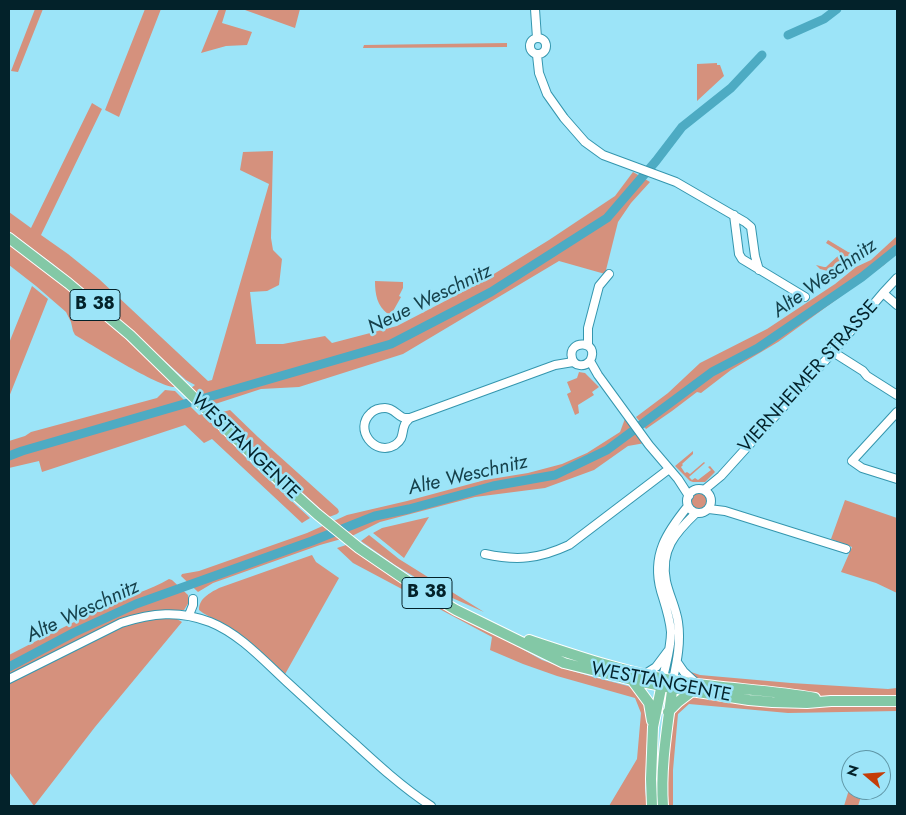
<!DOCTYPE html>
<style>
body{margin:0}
#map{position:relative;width:906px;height:815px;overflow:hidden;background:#9ce4f8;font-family:Jost,sans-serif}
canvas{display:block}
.frame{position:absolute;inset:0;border:10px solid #03222a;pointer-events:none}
.north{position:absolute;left:841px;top:750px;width:50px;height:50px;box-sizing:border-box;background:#9ce4f8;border:1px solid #5f96a6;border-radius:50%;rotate:288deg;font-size:14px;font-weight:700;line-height:20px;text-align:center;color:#03222a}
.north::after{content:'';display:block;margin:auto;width:18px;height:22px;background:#c43d07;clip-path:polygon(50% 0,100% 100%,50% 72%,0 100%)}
</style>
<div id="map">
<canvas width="906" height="815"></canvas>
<div class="frame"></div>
<div class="north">N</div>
</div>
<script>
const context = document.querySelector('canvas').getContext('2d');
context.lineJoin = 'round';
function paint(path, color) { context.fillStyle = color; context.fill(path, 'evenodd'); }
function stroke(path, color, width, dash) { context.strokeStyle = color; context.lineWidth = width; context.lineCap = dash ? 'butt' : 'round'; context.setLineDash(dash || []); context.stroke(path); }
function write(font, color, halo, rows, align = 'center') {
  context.font = font + ' Jost,sans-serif'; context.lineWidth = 5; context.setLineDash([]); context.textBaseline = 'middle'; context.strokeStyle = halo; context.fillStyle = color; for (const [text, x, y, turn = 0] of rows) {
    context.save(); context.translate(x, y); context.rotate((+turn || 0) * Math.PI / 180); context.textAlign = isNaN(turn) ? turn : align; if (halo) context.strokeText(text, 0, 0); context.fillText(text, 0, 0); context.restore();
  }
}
paint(new Path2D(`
 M35,9h8l-25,63 -7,-1z
 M145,9h16l-42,108 -14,-7z
 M219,9l7,1 -4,13 30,9 -5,13 -21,1 -25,7z
 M245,9h55l-5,19 -50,-18z
 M507,43v4l-144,1 1,-3z
 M717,63v2h3l4,11 -27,25v-37z
 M92,103l10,6 -61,126 27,19 31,25 109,102 4,-1 57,-196 -29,-14 3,-18 30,-1 -2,87 2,12 9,9 -3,26 -12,6 -17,1 6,52h27l42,-8 7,7 65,-17 79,-41 73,-45 66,-44 18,-24 17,10 -19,21 -13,19 -13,52 -46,-13 -156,93 -104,33 -38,2 -49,16 -21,-17 4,-3 -9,-5 -91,-82 -42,-34 -44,-33v-19l22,16z
 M897,236v16l-13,13 -106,77 -47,28 -30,23 -4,-1 -25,19 -26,18 -10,-12 32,-24 32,-30 67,-34 68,-45 21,-17 15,-7z
 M828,240l20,12 6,2v2c-12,1 -17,8 -26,15l-8,-2 -4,-4 8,2h2l14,-13 -1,-3 -13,-8z
 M9,244c55,41 106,85 157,130l10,12 -1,1c-15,1 -83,-42 -100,-52l-2,-4 -2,-9 -5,-10 -30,-26 -27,-21z
 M375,281l28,1v6l-4,8 2,1 -9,16 -4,1c-11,-8 -13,-20 -13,-33z
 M32,286l16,13 -39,98v-54z
 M579,372l6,1 14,14 -7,5 2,3 -16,10 1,8 -4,2 -8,-21 4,-2 -4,-10 10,-4z
 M165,390l10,1 24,24 4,-1 52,53 55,51 -8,5 -90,-84 -8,4 -19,-18 -143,47 -3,-11 -30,7v-27l16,-5 6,-4 126,-34z
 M230,410l28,27 80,72 1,3 -2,2 -8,3 -76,-70 -34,-34z
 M626,416l19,27 -17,3 -34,24 -49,18 -70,9 -95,25 -28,14 -32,9 -107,38 -15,9 -17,-16 1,-2 17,-3 108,-38 40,-18 60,-14 78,-21 43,-7 34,-9 25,-11 33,-21z
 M693,451v3l-11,10 1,1 -2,2 4,6 2,-1 3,2 14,-12 1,1 -16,14 3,3 3,-2 3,2 13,-10 -3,-3 2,-1 5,6 -10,10h-12l-3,-1 -15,-15z
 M690 501a9 9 0 1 1 18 0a9 9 0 1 1-18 0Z
 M845,500l52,18v75l-21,-10 -35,-11 11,-25 -21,-8z
 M429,517l-25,41 -31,-25 9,-5z
 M369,535l30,24 85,53 -43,-19 -46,-28 -34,-24z
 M346,545l60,41 31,20 58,28 47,26 27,10 24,7 35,9 9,4 12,23 -2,28 -2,47 2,18h-38l28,-47 4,-46 -6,-15 -78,-22 -34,-12 -33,-14 2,-13 -139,-74 -16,-15z
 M312,555l4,7 23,16 -55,98 -49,-45 -32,-18 -4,-3c0,-12 11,-17 20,-22z
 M169,579l3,1 16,15 1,7 -5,8 -31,2 -23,4 -53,25 -68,36v-22c33,-17 66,-34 100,-50 19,-9 41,-15 60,-26z
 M146,619h31l5,3 -87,105 -61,79 -25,-34v-89l110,-56z
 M691,672l9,3 91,8 97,6 9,-1v23l-109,2 -99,-9 -11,10 -5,56v36h-8l6,-75 4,-19 -1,-10 1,-9 10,-6z
 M851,783v7h12l-5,16h-14z`), '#d5917d');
stroke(new Path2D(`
 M788,35l36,-16 13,-10
 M9,456l13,-5 369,-107 100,-52 116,-74 49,-57 26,-34 49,-39 31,-33
 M9,667l64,-34 63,-29 176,-63 63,-25 34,-7 84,-23 62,-11 52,-25 105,-78 46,-24 104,-71 35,-28`), '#4dabc3', 9);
const minor = new Path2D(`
 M535,9l2,29
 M530 46a8 8 0 1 1 16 0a8 8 0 1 1-16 0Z
 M537,55l2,18 8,21 17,24 21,24 18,13 73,27 69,40 6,5 4,29 4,14
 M734,215l5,39 3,5 63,38
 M883,293l14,12
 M588,346v-18l11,-42 10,-12
 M833,352l30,19 4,5 30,19
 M590,361c-5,6 -16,6 -18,-3 -5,-19 29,-18 18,3l8,14 51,70 29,34 11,17
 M897,412l-45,49 10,7 35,11
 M410,418c-2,0 -7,0 -8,-1 -6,-3 -9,-9 -17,-9 -5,0 -10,1 -14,5 -18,16 4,44 24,32 10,-7 6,-13 10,-21 0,-1 4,-5 5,-6l145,-53 18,-3
 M687 501a12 12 0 1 1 24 0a12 12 0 1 1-24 0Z
 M704,490l17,-14 112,-124 50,-59 14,-15
 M709,509l16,2 121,38
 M485,554c32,7 54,5 84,-9l100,-76
 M189,615l4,-10v-6
 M677,662l7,10 13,12
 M645,674l11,-7 12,-16
 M663,678c3,-15 8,-30 8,-46 -1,-14 -6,-28 -10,-41 -10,-36 6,-59 27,-85
 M9,679l112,-56c31,-10 58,-13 89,-1 30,12 54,39 77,60 22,20 43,40 65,59 25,23 50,46 79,65
 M673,680c4,-19 8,-38 5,-58 -2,-14 -9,-27 -12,-41 -6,-31 9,-48 30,-68`);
const major = new Path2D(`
 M9,238l59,45 62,52 140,137 47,42 42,34 50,34 47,28 108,53 68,17 40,8 77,12 23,2 35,1 24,-2h66
 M529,640c51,17 101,34 154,42 44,7 89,8 132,16
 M632,680l17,23 3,18
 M668,712l10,-10 13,-10
 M652,806l-1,-27 2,-52 10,-48
 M663,806c-3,-41 5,-82 10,-123`);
stroke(minor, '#3496ae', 10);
stroke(major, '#fff', 12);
stroke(minor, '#fff', 8);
stroke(major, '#83c8a6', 10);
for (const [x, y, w] of [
 [95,305,50],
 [427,593,50]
]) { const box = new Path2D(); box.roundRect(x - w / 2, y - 15.5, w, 31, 4); context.fillStyle = '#9ce4f8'; context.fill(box); stroke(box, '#03222a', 1); }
write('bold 18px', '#03222a', null, [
 ["B 38",95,305],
 ["B 38",427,593]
]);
write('19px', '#03222a', '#9ce4f8', [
 ["VIERNHEIMER STRASSE",809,377,-48],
 ["WESTTANGENTE",245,447,44],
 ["WESTTANGENTE",661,683,11]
]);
write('italic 20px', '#16414b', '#9ce4f8', [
 ["Alte Weschnitz",825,279,-35],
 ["Neue Weschnitz",430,300,-26],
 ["Alte Weschnitz",468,476,-13],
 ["Alte Weschnitz",83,612,-25]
]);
</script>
